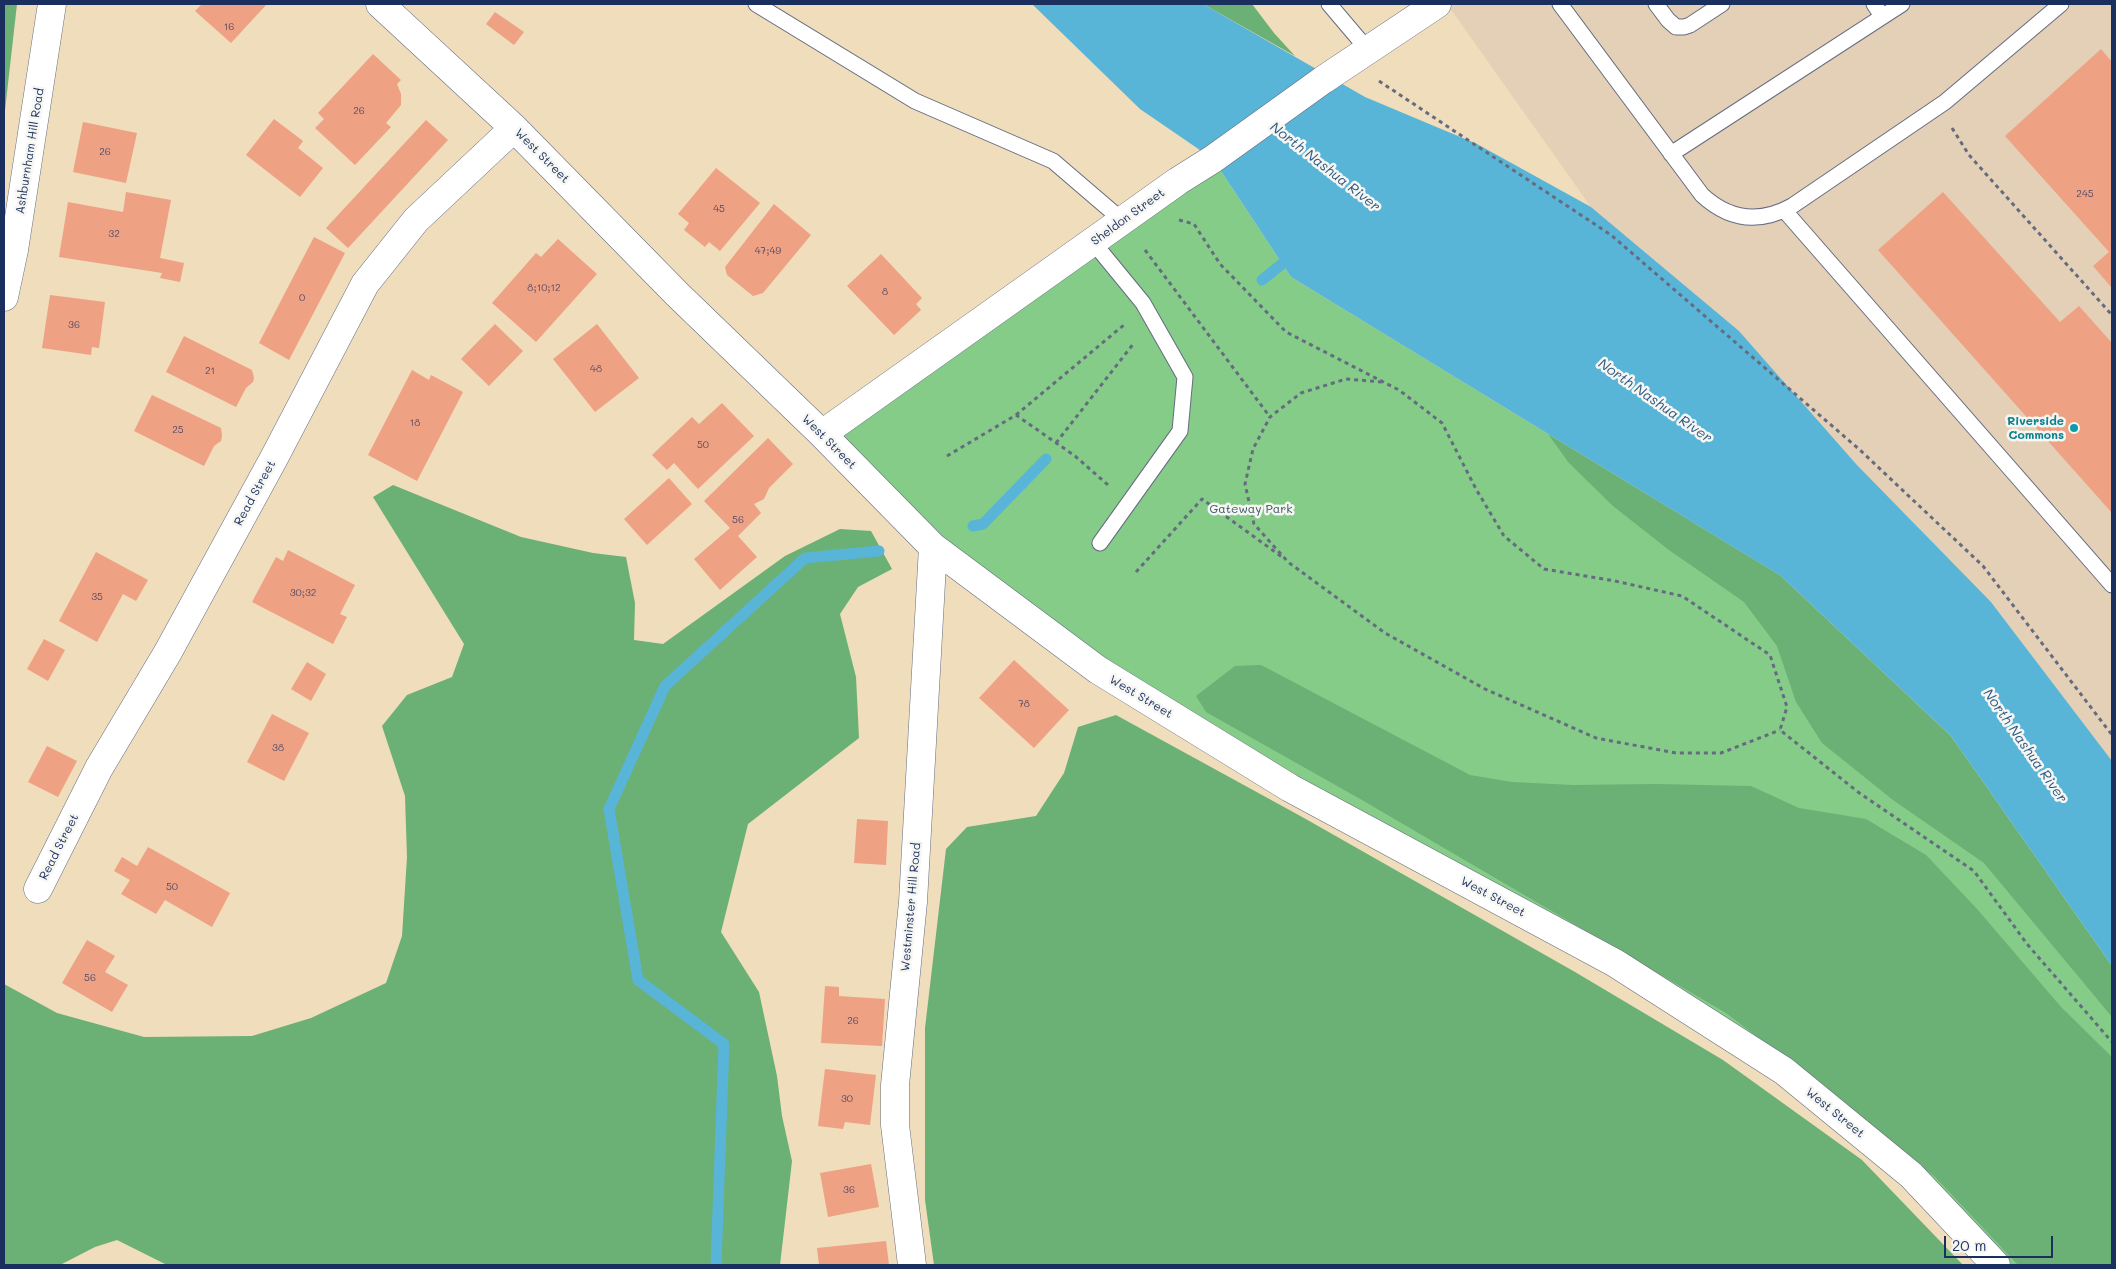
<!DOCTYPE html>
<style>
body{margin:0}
#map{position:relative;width:2116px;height:1269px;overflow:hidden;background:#efddbb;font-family:Mali,sans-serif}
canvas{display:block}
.frame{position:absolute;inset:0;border:5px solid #1b2f5e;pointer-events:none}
.scale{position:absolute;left:1944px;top:1236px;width:109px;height:22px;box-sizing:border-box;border:2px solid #1b2f5e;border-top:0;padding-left:6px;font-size:15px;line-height:18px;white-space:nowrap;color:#1b2f5e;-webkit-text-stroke:4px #f6f6f2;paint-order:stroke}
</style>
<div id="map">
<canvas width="2116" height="1269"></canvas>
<div class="frame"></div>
<div class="scale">20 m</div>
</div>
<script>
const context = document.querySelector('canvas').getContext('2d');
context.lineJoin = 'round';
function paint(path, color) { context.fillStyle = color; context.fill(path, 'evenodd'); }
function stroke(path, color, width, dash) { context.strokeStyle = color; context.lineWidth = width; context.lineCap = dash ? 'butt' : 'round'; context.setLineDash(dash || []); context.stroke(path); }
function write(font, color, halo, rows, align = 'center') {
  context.font = font + ' Mali,sans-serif'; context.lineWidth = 5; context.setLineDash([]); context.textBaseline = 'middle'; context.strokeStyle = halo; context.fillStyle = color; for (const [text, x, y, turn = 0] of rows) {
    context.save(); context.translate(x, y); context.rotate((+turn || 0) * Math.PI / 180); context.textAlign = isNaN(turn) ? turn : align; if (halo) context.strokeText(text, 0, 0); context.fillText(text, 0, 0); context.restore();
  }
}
paint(new Path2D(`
 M1447,4h665v757l-121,-159 -134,-137 -118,-134 -148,-124z`), '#e4d0b6');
paint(new Path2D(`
 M1213,159l78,118 490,299 331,390v299h-116l-212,-194 -686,-401 -276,-236z`), '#84cc87');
paint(new Path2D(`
 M4,4h13l-13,115z
 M1203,4h49l22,29 21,23z
 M1548,434l233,142 170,160 161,230v51l-128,-154 -91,-63 -71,-57 -26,-41 -19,-56 -33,-44 -75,-52 -56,-44 -44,-43z
 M393,485l128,52 72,16 33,4 9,46 -1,37 29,4 122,-88 55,-27 31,2 21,38 -34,18 -18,27 16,63 3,61 -111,86 -27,108 38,60 18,84 5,40 10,45 -12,104h-613l-50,-25 -22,7 -35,18h-56v-281l53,29 87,24 108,-1 59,-18 75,-35 16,-47 5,-79 -2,-61 -23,-70 25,-31 45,-18 12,-33 -91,-147z
 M1261,665l209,110 42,7 61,3 82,-1 96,2 48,22 67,11 60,36 51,54 84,98 51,50v208h-94l-83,-88 -95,-77 -114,-87 -364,-213 -156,-88 -10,-16 39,-30z
 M1116,715l188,103 271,154 148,88 139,100 101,105h-1029l-9,-65v-172l21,-179 21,-22 69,-11 28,-43 14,-46z`), '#6bb074');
paint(new Path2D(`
 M1032,4h171l162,93 112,47 114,63 148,124 118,134 134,137 121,159v205l-161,-230 -170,-160 -490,-299 -78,-118 -73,-50z`), '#59b5d7');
stroke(new Path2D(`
 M1262,280l20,-16
 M973,526l10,-2 63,-65
 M716,1265l8,-221 -86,-64 -29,-171 56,-123 140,-128 74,-7`), '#59b5d7', 11);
paint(new Path2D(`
 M202,4h65l-36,39 -36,-32z
 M495,12l29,20 -10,13 -28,-21z
 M2101,49l11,13v226l-19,-22 16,-14 -104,-116z
 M373,54l28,26 -4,4 4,10v11l-15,18 5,4 -36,38 -40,-37 9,-9 -6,-6z
 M274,119l29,22 -5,7 25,20 -23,29 -54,-42z
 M426,120l22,20 -100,108 -22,-20z
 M83,122l54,11 -11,50 -53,-11z
 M716,168l44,35 -40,48 -11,-9 -4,5 -21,-17 5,-7 -11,-9z
 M126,192l45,8 -11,58 24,5 -4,19 -20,-4 2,-5 -103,-16 9,-55 55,10z
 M1943,192l117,130 19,-16 33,37v170l-234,-263z
 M774,204l37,31 -48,58 -10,3 -26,-21 -2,-8z
 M314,237l31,16 -56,107 -30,-17z
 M558,239l39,35 -61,68 -44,-39 44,-50 5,4z
 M881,254l41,44 -6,6 5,6 -27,25 -47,-49z
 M50,295l55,7 -6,46 -7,-1 -1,8 -49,-7z
 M495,324l28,27 -34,35 -28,-27z
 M597,324l42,54 -44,34 -42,-53z
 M184,336l68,34 2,8 -1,4 -7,6 -10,19 -70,-35z
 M412,370l17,10 2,-5 32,17 -46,89 -49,-26z
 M152,395l69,33 1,8 -1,5 -7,5 -10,20 -70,-35z
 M722,403l32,33 -56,53 -24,-26 -7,7 -15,-15 40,-38 7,7z
 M768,438l25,26 -24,24 -5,11 -10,5 7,9 -23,23 19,21 -37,33 -26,-31 36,-31 -26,-27z
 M669,478l23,26 -45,41 -23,-26z
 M288,550l67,35 -15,29 7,3 -14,27 -81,-42 24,-45 7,4z
 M96,552l52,28 -12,21 -13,-7 -26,48 -38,-21z
 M44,639l21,11 -17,31 -21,-12z
 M1014,660l55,50 -35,38 -55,-50z
 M307,662l19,12 -15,27 -20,-12z
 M272,714l37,19 -25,48 -37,-19z
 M47,746l30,15 -19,36 -30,-15z
 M857,819l31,2 -2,44 -32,-2z
 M148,847l82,46 -18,34 -47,-27 -9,14 -35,-20 9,-14 -16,-9 8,-14 15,9z
 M87,940l28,16 -10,16 23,13 -16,27 -50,-29z
 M825,986l14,1v9l46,3 -3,47 -61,-3z
 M825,1069l51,6 -6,50 -25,-3 -2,7 -25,-3z
 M871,1164l8,43 -51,10 -8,-44z
 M886,1241l3,24h-70l-2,-17z`), '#efa184');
const service = new Path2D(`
 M756,4l159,97 138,60 70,60
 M1329,4l39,46
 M1560,4l142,191c27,25 57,29 90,11l153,-104 116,-98
 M1656,4l12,16 8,7h8l6,-2 32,-21
 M1874,4l8,12
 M1671,154l231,-150
 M1784,210l328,375
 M1093,242l50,61 42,74 -5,54 -80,112`);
const minor = new Path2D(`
 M380,4l134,124 163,166 145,140 111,113 165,123 192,118 325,175 169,108 127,104 85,90
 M822,434l356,-253 35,-22 110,-79 114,-76
 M38,889l61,-121 69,-116 106,-194 91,-174 51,-64 98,-92
 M912,1265l-17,-140v-40l18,-183 20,-355`);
const tertiary = new Path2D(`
 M4,297l10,-47 38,-246`);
stroke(service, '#656c7f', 17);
stroke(minor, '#656c7f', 29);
stroke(tertiary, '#656c7f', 29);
stroke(new Path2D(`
 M1379,81l232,154 249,215 123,116 129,169
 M1952,128l17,27 143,160
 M1179,220l15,4 26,40 66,68 113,58 43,33 34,66 28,47 40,33 71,12 67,15 88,59 17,52 -7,23 78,62 116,79 53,73 85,98
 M1145,250l125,167
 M1382,382l-36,-3 -45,14 -31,24 -17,32 -8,35 9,40 34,38 97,71 100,56 111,49 80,15h45l59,-23
 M1016,415l109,-91
 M1056,443l78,-100
 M947,456l69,-41 59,41 33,29
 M1136,572l66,-73 80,58`), '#656c7f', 3, [4, 4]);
stroke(service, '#fff', 15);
stroke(minor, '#fff', 28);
stroke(tertiary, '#fff', 28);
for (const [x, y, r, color] of [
 [2074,428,5,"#0f9aa8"]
]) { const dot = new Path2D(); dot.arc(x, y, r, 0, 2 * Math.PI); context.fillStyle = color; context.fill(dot); stroke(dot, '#f6f6f2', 2); }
write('10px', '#504c68', null, [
 ["16",229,27],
 ["26",359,111],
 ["26",105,152],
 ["245",2085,194],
 ["45",719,209],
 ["32",114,234],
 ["47;49",768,251],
 ["8;10;12",544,288],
 ["8",885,292],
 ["0",302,298],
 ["36",74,325],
 ["48",596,369],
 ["21",210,371],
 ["18",415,423],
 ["25",178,430],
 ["50",703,445],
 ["56",738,520],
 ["30;32",303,593],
 ["35",97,597],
 ["78",1024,704],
 ["38",278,748],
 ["50",172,887],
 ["56",90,978],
 ["26",853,1021],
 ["30",847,1099],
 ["36",849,1190]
]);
write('12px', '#1b2f5e', '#f6f6f2', [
 ["Ashburnham Hill Road",30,151,-81],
 ["West Street",542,156,45],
 ["Sheldon Street",1128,217,-36],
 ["West Street",829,442,45],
 ["Read Street",255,493,-61],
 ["West Street",1141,697,31],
 ["Read Street",59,847,-63],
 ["West Street",1493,897,28],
 ["Westminster Hill Road",911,907,-85],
 ["West Street",1835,1113,39]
]);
write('bold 12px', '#0d838f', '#f6f6f2', [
 ["Riverside",2064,421],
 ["Commons",2064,435]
], 'right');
write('12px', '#355668', '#f6f6f2', [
 ["Gateway Park",1251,509]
]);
write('italic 14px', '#2e5782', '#f6f6f2', [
 ["North Nashua River",1325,167,38],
 ["North Nashua River",1655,401,35],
 ["North Nashua River",2025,746,55]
]);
</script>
